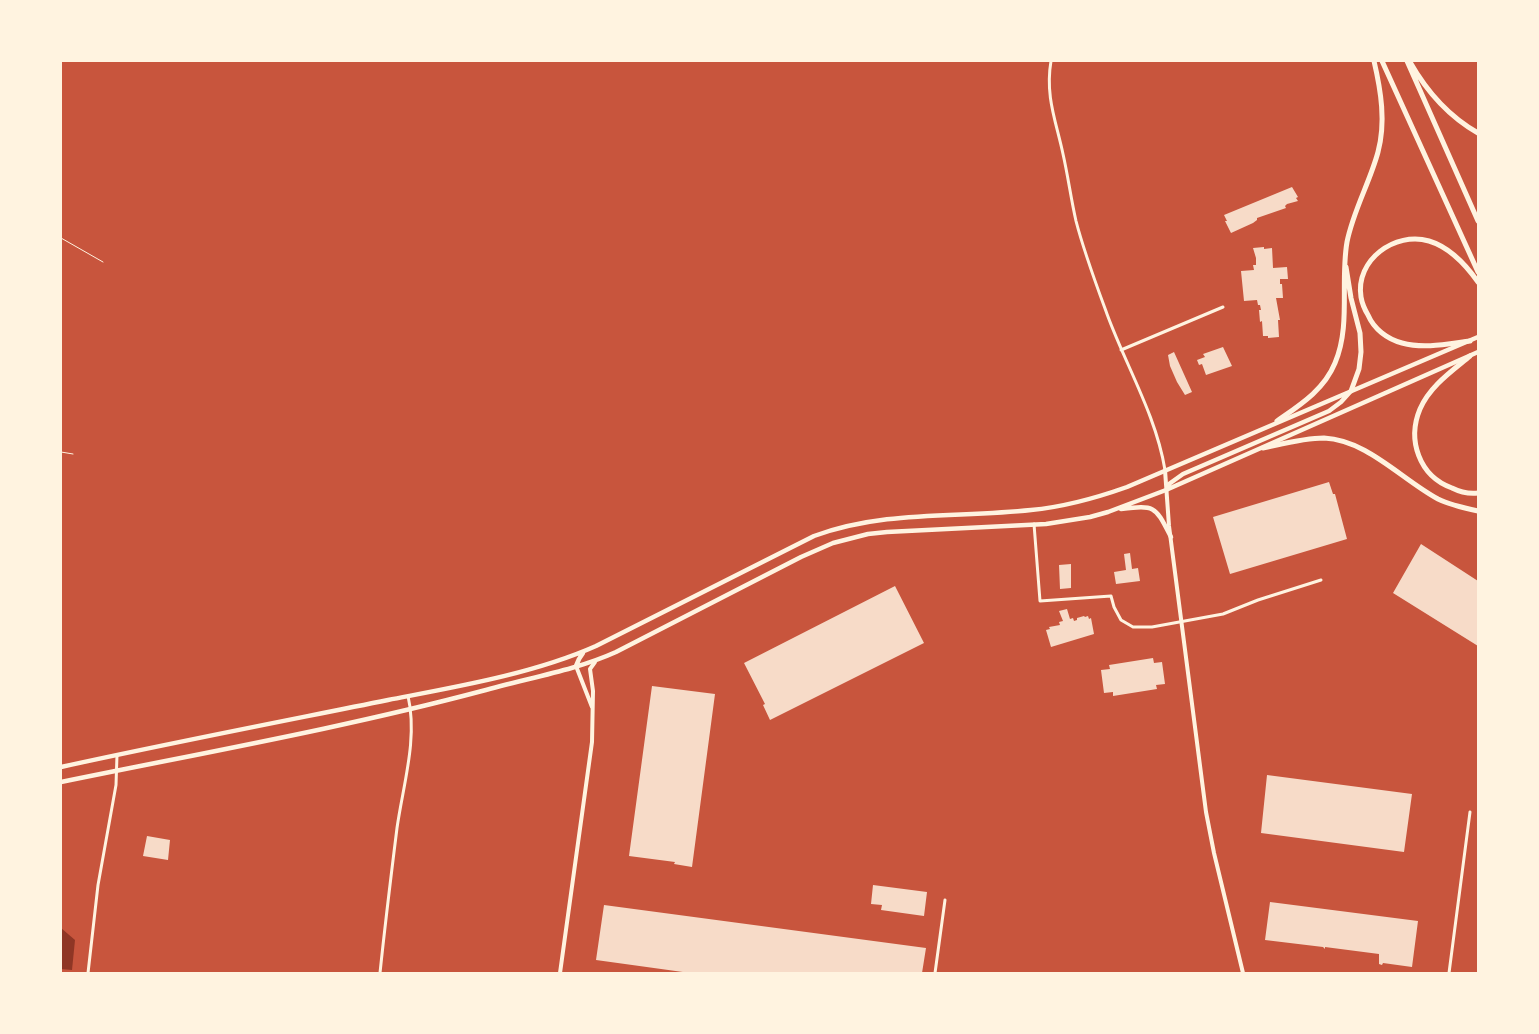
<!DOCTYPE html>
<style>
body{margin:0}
#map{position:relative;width:1539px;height:1034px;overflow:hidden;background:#c8553d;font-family:"DM Sans",sans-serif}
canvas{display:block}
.frame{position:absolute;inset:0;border:62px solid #fff3e0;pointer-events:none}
</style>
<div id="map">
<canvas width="1539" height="1034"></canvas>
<div class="frame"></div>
</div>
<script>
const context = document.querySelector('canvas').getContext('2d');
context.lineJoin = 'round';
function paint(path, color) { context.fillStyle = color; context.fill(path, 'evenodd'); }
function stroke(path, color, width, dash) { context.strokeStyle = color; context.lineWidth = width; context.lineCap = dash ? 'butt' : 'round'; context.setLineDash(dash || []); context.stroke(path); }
paint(new Path2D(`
 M61,928l14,12 -3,30 -11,-1z`), '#8f3625');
paint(new Path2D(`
 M1292,187l6,10 -2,1 2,3 -11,3 -2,2 1,2 -29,10v2l-4,3 -22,10 -6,-12h2l-3,-6z
 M1264,247v2l8,-1 1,20 14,-1 1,12h-8v5h2l1,14h-7l4,22h-2l1,17 -11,1v-2h-5l-1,-15 -2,1 -1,-12h2l-1,-5h-2l-1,-5 -13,1 -3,-30 13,-1 -1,-5h3v-7l-3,-10z
 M1223,347l9,19 -26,9 -4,-11 -3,1 -2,-5 8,-3 -2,-3z
 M1174,352l18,40 -7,3 -8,-13 -7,-16 -2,-11z
 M1329,482l4,12h2l12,45 -117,35 -17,-57z
 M1421,544l57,37v65l-85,-53z
 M1130,553l2,16 6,-1 2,13 -24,3 -2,-12 12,-2 -2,-16z
 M1071,564v24l-11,1 -1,-24z
 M895,586l29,57 -154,77 -7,-15 2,-1 -21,-41z
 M1067,609l3,10 3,-1 1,3 3,-1v-2l7,-2 1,1 3,-1 1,3 2,-1 3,16 -43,13 -5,-17 4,-1 -1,-2 11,-2 -1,-3 4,-1 -4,-10z
 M1153,658l1,5 8,-1 3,22 -9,1 1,4 -44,7v-4l-9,1 -3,-23 9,-1 -1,-4z
 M652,686l63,8 -23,173 -18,-3 1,-2 -46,-6z
 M1267,775l145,19 -8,58 -143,-19z
 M147,836l23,4 -2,20 -25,-4z
 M873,885l54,7 -3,24 -43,-6 1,-5 -11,-1z
 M1270,902l148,19 -6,46 -29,-4 -1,2 -3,-1v-10l-54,-7v2l-2,-2 -58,-7z
 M604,905l322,43 -4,25h-232l-94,-13z`), '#f7dbc8');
stroke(new Path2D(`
 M61,238l42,24
 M61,452l12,2`), '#fff3e0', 1);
stroke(new Path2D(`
 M1051,61c-6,35 5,60 12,93 5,22 8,45 13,67 8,31 20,63 31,93 19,52 49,101 58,156
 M1121,350l102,-43
 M1034,524l6,77 71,-5 3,11 7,13 12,7h19l71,-13 35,-14 63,-20
 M88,973l10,-88 18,-100 1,-30
 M380,973c5,-48 11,-97 17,-145 6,-43 21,-89 11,-132
 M935,973l10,-73
 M1449,973l21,-161`), '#fff3e0', 3);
stroke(new Path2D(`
 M576,666l16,41
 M560,973l32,-231 1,-51 -3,-22 5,-7`), '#fff3e0', 4);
stroke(new Path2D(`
 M1165,470l4,56 37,286 8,41 29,120`), '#fff3e0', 4);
stroke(new Path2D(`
 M1167,489l2,-5 14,-10 146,-63 12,-9 9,-10
 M1121,509c35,-4 34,-3 50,28
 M576,666l3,-7 4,-6
 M61,767c109,-24 218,-45 327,-67 67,-13 145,-26 208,-54l218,-110c71,-26 143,-18 217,-26 33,-3 65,-12 96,-23l351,-150
 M61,782c141,-29 282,-54 421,-91 45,-13 92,-20 134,-39l185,-95 32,-14 35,-9 19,-2 159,-8 44,-7 18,-5 58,-22 312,-138`), '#fff3e0', 4.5);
stroke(new Path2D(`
 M1382,61l96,211
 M1407,61l71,160
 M1410,62c17,30 38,54 68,71
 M1346,267l5,31 9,35 1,19 -2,17 -8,22
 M1470,341c-23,3 -46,8 -68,2 -15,-4 -28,-14 -34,-28 -3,-5 -6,-12 -7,-18 -6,-37 34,-66 68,-56 20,6 37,24 49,41
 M1470,356c-18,15 -40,30 -50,53 -13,31 -1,67 32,79 8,4 17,6 26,5
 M1277,421c23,-16 47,-31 58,-58 16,-37 5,-81 12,-121 6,-31 23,-60 31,-90 8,-30 3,-61 -4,-91
 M1263,448c19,-4 41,-10 61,-10 43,2 77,41 114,61 12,6 26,9 40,12`), '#fff3e0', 5);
</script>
